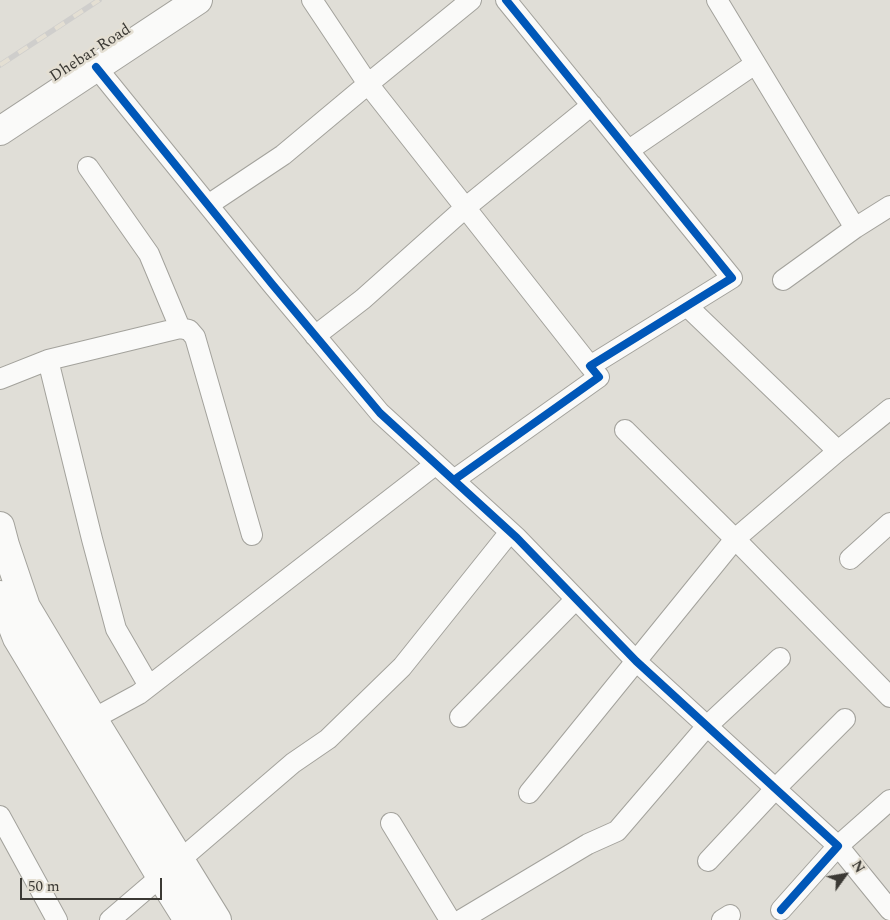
<!DOCTYPE html>
<style>
body{margin:0}
#map{position:relative;width:890px;height:920px;overflow:hidden;background:#e0ded7;font-family:Spectral,serif}
canvas{display:block}
.north{position:absolute;left:820px;top:850px;width:50px;height:50px;-webkit-text-stroke:4px #e4dfd3;paint-order:stroke;rotate:58deg;font-size:14px;font-weight:700;line-height:20px;text-align:center;color:#3b3934}
.north::after{content:'';display:block;margin:auto;width:18px;height:22px;background:#3b3934;clip-path:polygon(50% 0,100% 100%,50% 72%,0 100%)}
.scale{position:absolute;left:20px;top:878px;width:142px;height:22px;box-sizing:border-box;border:2px solid #3b3934;border-top:0;padding-left:6px;font-size:15px;line-height:18px;white-space:nowrap;color:#3b3934;-webkit-text-stroke:4px #e4dfd3;paint-order:stroke}
</style>
<div id="map">
<canvas width="890" height="920"></canvas>
<div class="north">N</div>
<div class="scale">50 m</div>
</div>
<script>
const context = document.querySelector('canvas').getContext('2d');
context.lineJoin = 'round';
function stroke(path, color, width, dash) { context.strokeStyle = color; context.lineWidth = width; context.lineCap = dash ? 'butt' : 'round'; context.setLineDash(dash || []); context.stroke(path); }
function write(font, color, halo, rows, align = 'center') {
  context.font = font + ' Spectral,serif'; context.lineWidth = 5; context.setLineDash([]); context.textBaseline = 'middle'; context.strokeStyle = halo; context.fillStyle = color; for (const [text, x, y, turn = 0] of rows) {
    context.save(); context.translate(x, y); context.rotate((+turn || 0) * Math.PI / 180); context.textAlign = isNaN(turn) ? turn : align; if (halo) context.strokeText(text, 0, 0); context.fillText(text, 0, 0); context.restore();
  }
}
const street = new Path2D(`
 M312,0l56,84 222,282
 M717,0l138,228 35,-22
 M96,67l176,217 108,129 137,125 119,123 202,185 -57,64
 M629,150l126,-86
 M88,167l61,87 31,74
 M208,205l75,-50 85,-71 103,-84
 M783,280l72,-52
 M687,306l151,145
 M315,336l48,-37 102,-91 127,-103
 M48,360l44,179 24,90 33,57
 M0,379l48,-19 132,-32 9,2 6,7 57,198
 M625,430l110,109 155,158
 M454,480l145,-103 -9,-11 142,-88 -226,-278
 M850,559l40,-36
 M460,717l116,-118
 M93,719l46,-25 297,-230
 M529,793l206,-254 103,-88 52,-42
 M890,800l-52,46 52,64
 M0,816l57,104
 M391,823l59,97
 M708,861l67,-72 70,-70
 M110,920l183,-157 35,-24 74,-72 108,-135
 M461,920l127,-76 29,-13 90,-105 73,-68
 M722,920l8,-5`);
const secondary = new Path2D(`
 M0,131l198,-131
 M0,526l5,19 21,62 67,112 124,201
 M0,595l17,43 144,239 27,43`);
stroke(street, '#a3a29c', 22);
stroke(secondary, '#a3a29c', 30);
stroke(street, '#fafaf9', 20);
stroke(secondary, '#fafaf9', 28);
const rail = new Path2D(`
 M0,65l99,-65`);
stroke(rail, '#cfcecc', 5.5);
stroke(rail, '#e4dfd3', 4, [11]);
stroke(new Path2D(`
 M96,67l176,217 108,129 137,125 119,123 202,185 -57,64
 M454,480l145,-103 -9,-11 142,-88 -226,-278`), '#0057b8', 8);
write('16px', '#3b3934', '#e4dfd3', [
 ["Dhebar Road",91,54,-33]
]);
</script>
